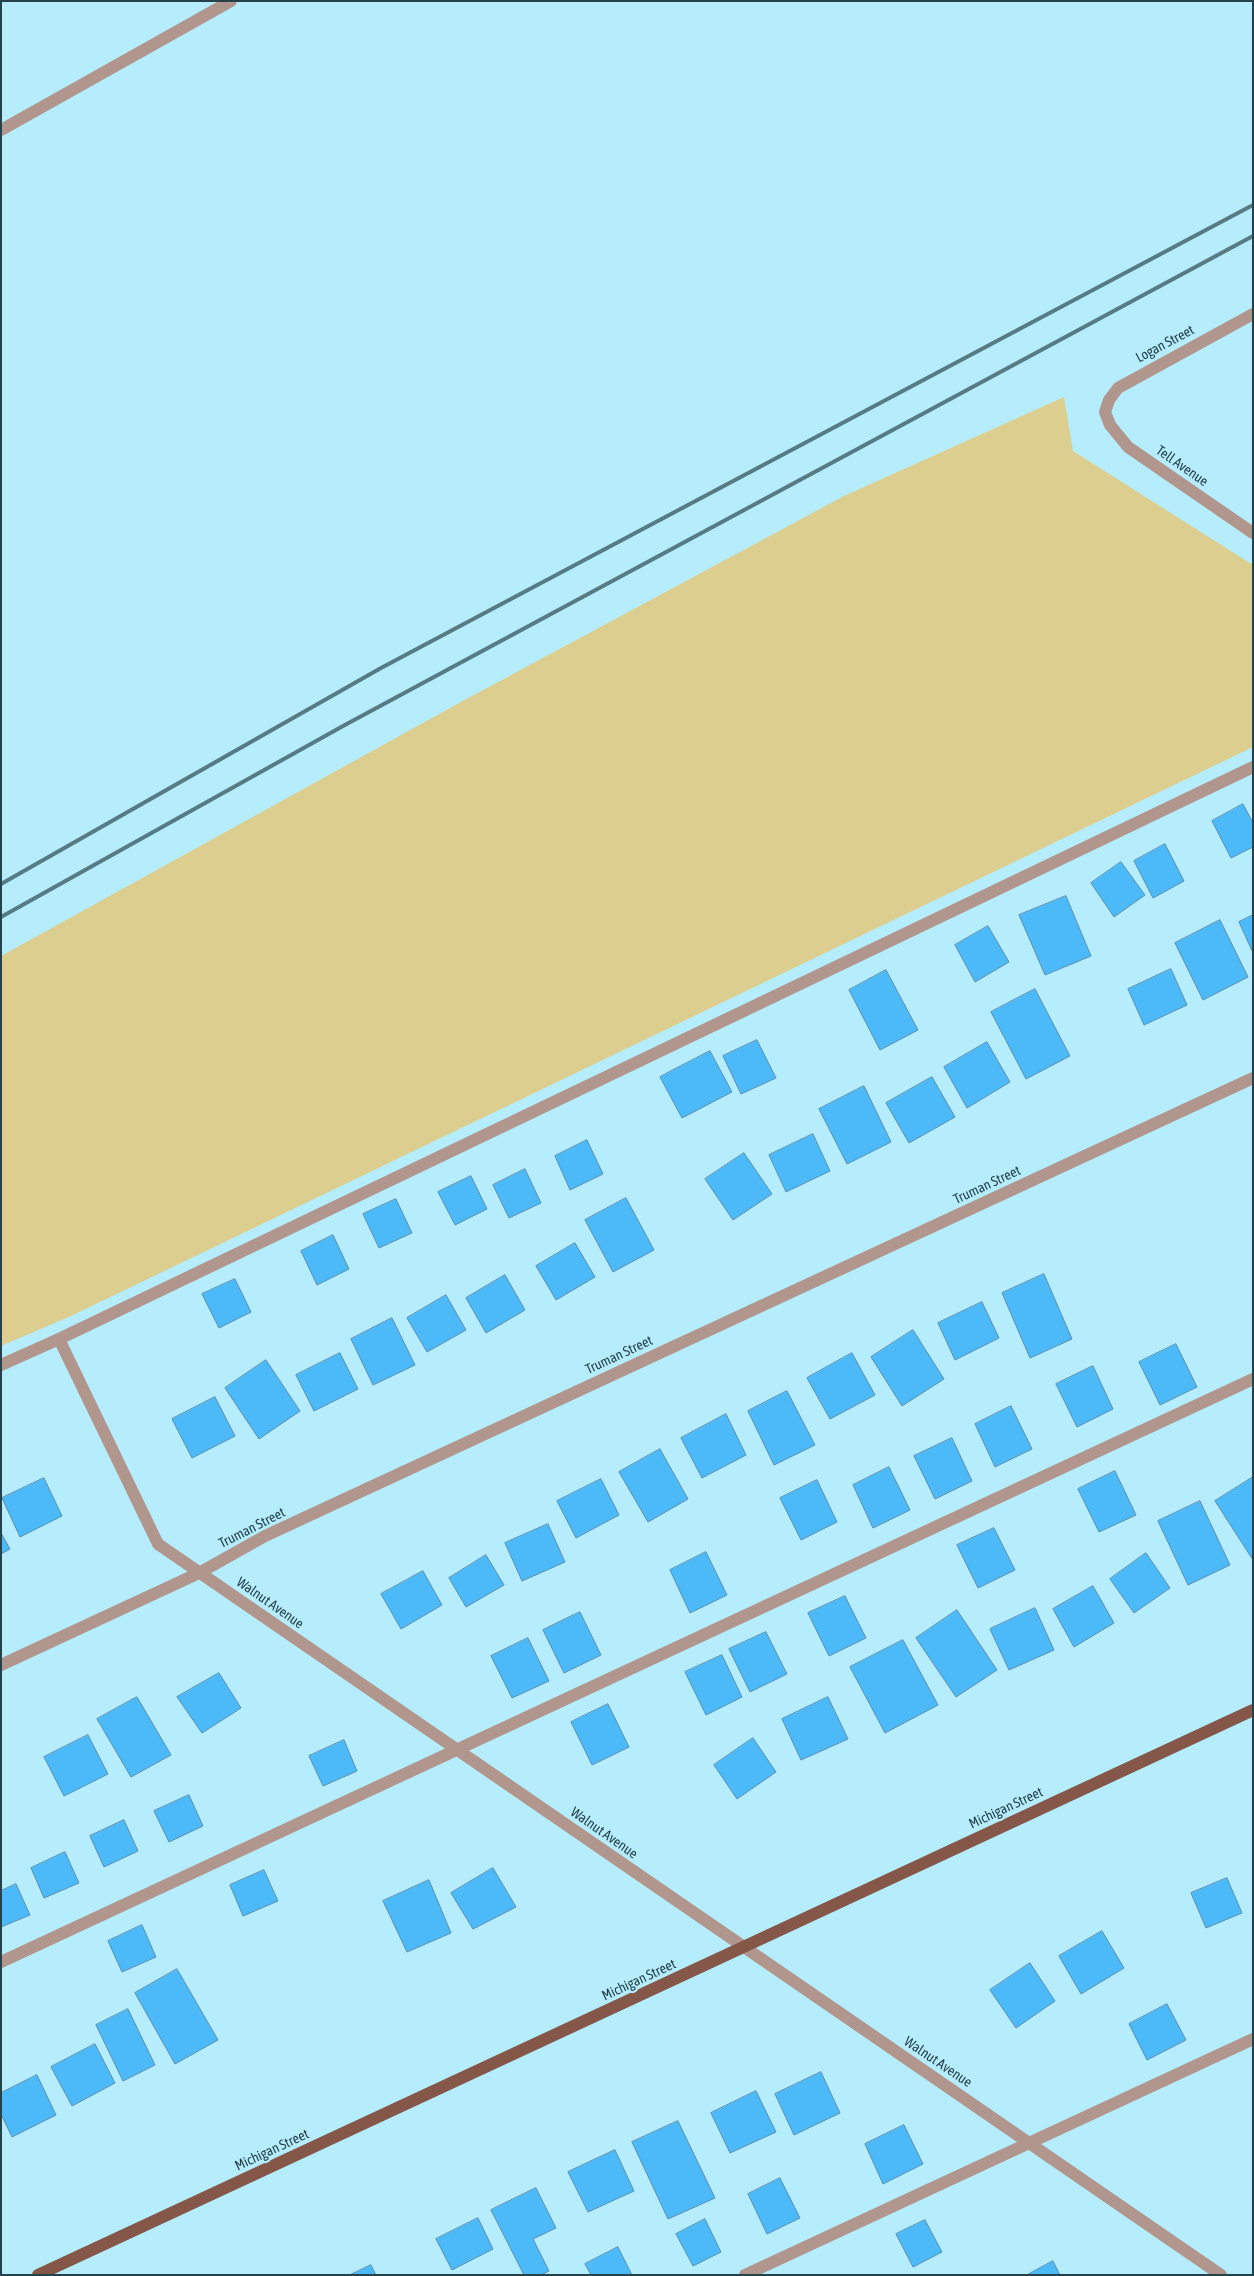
<!DOCTYPE html>
<style>
body{margin:0}
#map{position:relative;width:1254px;height:2276px;overflow:hidden;background:#b6edfd;font-family:"Asap Condensed",sans-serif}
canvas{display:block}
.frame{position:absolute;inset:0;border:2px solid #25424a;pointer-events:none}
</style>
<div id="map">
<canvas width="1254" height="2276"></canvas>
<div class="frame"></div>
</div>
<script>
const context = document.querySelector('canvas').getContext('2d');
context.lineJoin = 'round';
function paint(path, color) { context.fillStyle = color; context.fill(path, 'evenodd'); }
function stroke(path, color, width, dash) { context.strokeStyle = color; context.lineWidth = width; context.lineCap = dash ? 'butt' : 'round'; context.setLineDash(dash || []); context.stroke(path); }
function write(font, color, halo, rows, align = 'center') {
  context.font = font + ' "Asap Condensed",sans-serif'; context.lineWidth = 4.5; context.setLineDash([]); context.textBaseline = 'middle'; context.strokeStyle = halo; context.fillStyle = color; for (const [text, x, y, turn = 0] of rows) {
    context.save(); context.translate(x, y); context.rotate((+turn || 0) * Math.PI / 180); context.textAlign = isNaN(turn) ? turn : align; if (halo) context.strokeText(text, 0, 0); context.fillText(text, 0, 0); context.restore();
  }
}
paint(new Path2D(`
 M1064,397l9,54 180,114v182l-1182,569 -70,30v-390l458,-253 385,-207z`), '#dbce8f');
const building = new Path2D(`
 M1243,804l10,19v24l-22,11 -19,-37z
 M1165,844l19,37 -31,17 -19,-37z
 M1121,862l24,33 -31,22 -23,-34z
 M1066,896l25,60 -46,19 -26,-60z
 M1253,915v38l-14,-31z
 M1220,920l28,57 -45,23 -28,-57z
 M988,926l21,36 -34,20 -20,-37z
 M1171,969l16,36 -43,20 -16,-36z
 M886,970l32,60 -38,20 -31,-60z
 M1035,989l35,67 -44,23 -35,-67z
 M757,1040l19,38 -35,16 -18,-38z
 M987,1042l23,40 -43,26 -23,-41z
 M710,1051l22,41 -50,26 -22,-41z
 M932,1077l23,40 -46,26 -23,-40z
 M864,1086l27,56 -44,22 -28,-55z
 M813,1134l17,37 -44,21 -17,-37z
 M587,1140l16,34 -33,16 -15,-34z
 M744,1153l28,41 -39,26 -28,-41z
 M525,1169l16,34 -32,15 -16,-33z
 M471,1176l16,33 -32,16 -17,-33z
 M626,1198l28,52 -41,22 -28,-52z
 M396,1199l16,34 -33,15 -16,-34z
 M333,1235l16,34 -32,16 -16,-34z
 M575,1243l20,34 -39,23 -20,-34z
 M1044,1274l28,65 -42,19 -28,-65z
 M505,1275l20,35 -39,23 -20,-35z
 M235,1279l16,33 -32,16 -17,-34z
 M446,1295l20,35 -39,22 -20,-34z
 M982,1302l17,36 -44,22 -17,-37z
 M392,1318l23,47 -42,20 -22,-46z
 M913,1330l31,49 -42,27 -31,-49z
 M1176,1344l21,43 -37,18 -21,-43z
 M340,1353l18,36 -44,22 -18,-36z
 M852,1353l23,42 -45,24 -23,-41z
 M266,1360l34,51 -41,28 -34,-51z
 M1093,1366l20,43 -36,18 -21,-43z
 M787,1391l28,54 -41,20 -26,-54z
 M215,1397l20,39 -43,22 -20,-39z
 M1011,1406l21,43 -37,18 -20,-43z
 M726,1414l20,41 -44,23 -21,-40z
 M952,1438l20,43 -37,18 -21,-43z
 M660,1449l28,50 -40,23 -29,-50z
 M889,1467l21,43 -37,18 -20,-43z
 M1115,1471l21,44 -37,17 -21,-43z
 M1253,1477v83l-38,-59z
 M44,1478l18,38 -42,21 -18,-39z
 M601,1479l18,36 -43,23 -19,-37z
 M817,1480l20,42 -36,18 -21,-42z
 M1200,1501l30,64 -42,20 -30,-64z
 M548,1524l17,38 -43,19 -17,-38z
 M994,1528l21,42 -37,18 -21,-43z
 M1,1533l9,16 -9,5z
 M706,1552l21,43 -37,18 -20,-43z
 M1146,1553l24,35 -36,25 -24,-34z
 M486,1555l18,30 -38,22 -17,-29z
 M423,1571l19,34 -41,24 -20,-35z
 M1093,1586l21,37 -40,24 -21,-38z
 M845,1596l21,42 -37,18 -21,-43z
 M1035,1608l19,42 -45,20 -19,-41z
 M957,1610l40,60 -41,27 -40,-59z
 M580,1612l21,43 -37,18 -21,-43z
 M766,1632l21,42 -37,18 -21,-43z
 M528,1638l21,43 -37,17 -21,-42z
 M903,1640l35,65 -53,28 -35,-66z
 M722,1655l20,42 -36,18 -21,-43z
 M219,1673l22,35 -39,25 -25,-36z
 M137,1697l34,58 -40,22 -34,-58z
 M828,1697l20,42 -47,21 -19,-41z
 M608,1704l21,43 -37,18 -21,-43z
 M88,1735l20,39 -44,22 -20,-39z
 M753,1738l23,34 -39,27 -23,-34z
 M344,1740l13,31 -34,15 -14,-30z
 M189,1795l14,31 -34,16 -15,-31z
 M124,1820l14,31 -34,16 -14,-31z
 M65,1852l14,31 -35,15 -13,-30z
 M493,1868l23,39 -43,22 -22,-36z
 M264,1870l14,31 -35,15 -13,-31z
 M1227,1878l15,35 -36,15 -15,-35z
 M429,1880l22,53 -44,19 -24,-51z
 M16,1884l14,31 -29,12v-36z
 M142,1925l14,32 -34,15 -14,-31z
 M1102,1931l22,37 -43,26 -22,-38z
 M1030,1963l25,38 -39,27 -26,-38z
 M177,1969l41,71 -43,24 -40,-71z
 M1167,2004l19,36 -39,20 -18,-36z
 M128,2009l27,56 -32,16 -27,-56z
 M95,2044l20,39 -43,23 -21,-39z
 M821,2072l19,41 -46,22 -19,-41z
 M37,2075l19,40 -44,22 -11,-23v-21z
 M756,2091l20,41 -46,21 -19,-40z
 M678,2121l37,77 -47,21 -36,-77z
 M904,2125l19,39 -40,20 -18,-40z
 M615,2150l19,41 -46,21 -20,-40z
 M780,2178l20,40 -33,16 -19,-40z
 M536,2188l20,40 -23,11 16,32 -8,4h-17l-33,-65z
 M478,2218l15,31 -41,21 -16,-31z
 M705,2219l16,33 -28,14 -17,-32z
 M925,2220l17,32 -29,15 -17,-33z
 M618,2247l14,28h-41l-6,-11z
 M1053,2261l7,14h-33z
 M371,2265l5,10h-26z`);
paint(building, '#4cbaf9');
stroke(building, '#5a8eb0', 1);
stroke(new Path2D(`
 M1,130l230,-129
 M1253,314l-135,74 -9,12 -4,12 5,13 18,22 125,86
 M59,1339l99,205 1063,731
 M1,1365l58,-26 1194,-572
 M1,1665l198,-92 66,-37 988,-458
 M1,1962l1252,-583
 M745,2275l508,-236`), '#b1968e', 12);
stroke(new Path2D(`
 M38,2275l1215,-565`), '#845749', 12);
stroke(new Path2D(`
 M1,884l380,-216 872,-463
 M1,917l342,-191 910,-490`), '#557b85', 4);
write('14px', '#25424a', '#b6edfd', [
 ["Logan Street",1165,344,-28],
 ["Tell Avenue",1182,466,35],
 ["Truman Street",987,1185,-25],
 ["Truman Street",619,1355,-25],
 ["Truman Street",252,1528,-27],
 ["Walnut Avenue",270,1603,35],
 ["Michigan Street",1006,1808,-25],
 ["Walnut Avenue",604,1833,35],
 ["Michigan Street",639,1980,-25],
 ["Walnut Avenue",938,2062,34],
 ["Michigan Street",272,2150,-25]
]);
</script>
